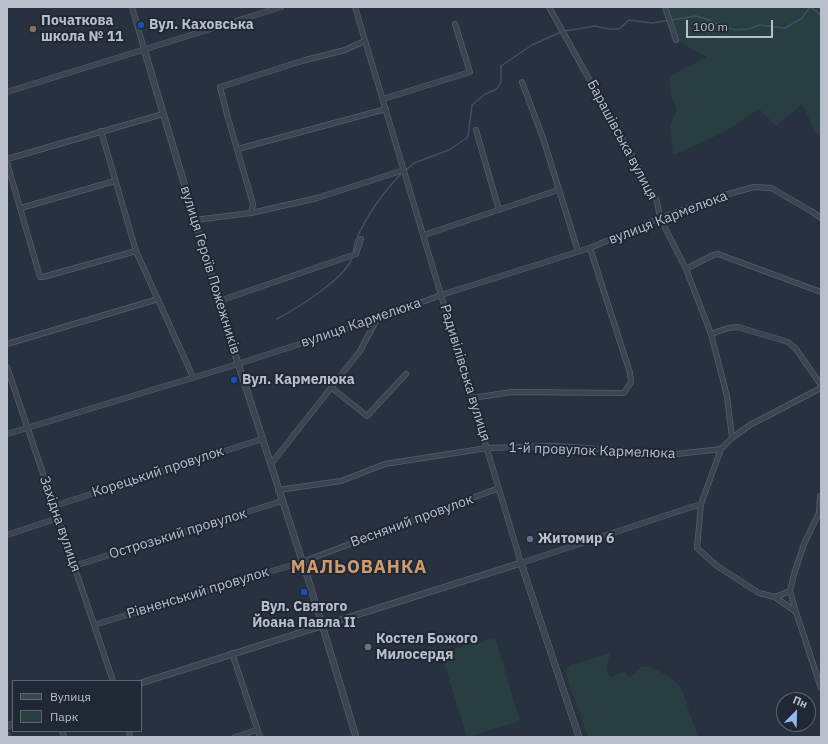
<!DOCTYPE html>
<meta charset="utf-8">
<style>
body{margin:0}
#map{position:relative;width:828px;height:744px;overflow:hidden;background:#27313f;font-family:"IBM Plex Sans",sans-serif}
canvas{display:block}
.frame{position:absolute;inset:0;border:8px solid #b8bfca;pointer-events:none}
.legend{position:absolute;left:12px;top:680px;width:130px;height:52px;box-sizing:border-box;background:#202835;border:1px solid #5d6471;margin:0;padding:5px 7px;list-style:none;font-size:12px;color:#b8bfca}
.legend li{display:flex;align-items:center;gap:8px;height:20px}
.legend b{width:20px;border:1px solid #5d6471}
.north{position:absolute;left:776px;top:692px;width:40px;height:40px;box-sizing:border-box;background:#202835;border:1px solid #5d6471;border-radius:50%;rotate:23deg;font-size:11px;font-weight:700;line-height:16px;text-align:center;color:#b8bfca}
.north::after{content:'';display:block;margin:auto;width:14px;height:18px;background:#95b8f2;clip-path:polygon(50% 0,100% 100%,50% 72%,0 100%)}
.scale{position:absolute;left:686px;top:20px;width:87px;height:18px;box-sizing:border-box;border:2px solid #b8bfca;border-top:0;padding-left:5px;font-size:12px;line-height:14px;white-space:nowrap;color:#b8bfca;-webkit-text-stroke:3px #202835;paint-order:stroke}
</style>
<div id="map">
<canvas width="828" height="744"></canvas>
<div class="frame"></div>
<ul class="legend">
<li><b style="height:5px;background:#3b4450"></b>Вулиця</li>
<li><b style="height:11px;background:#293e41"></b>Парк</li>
</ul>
<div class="north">Пн</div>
<div class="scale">100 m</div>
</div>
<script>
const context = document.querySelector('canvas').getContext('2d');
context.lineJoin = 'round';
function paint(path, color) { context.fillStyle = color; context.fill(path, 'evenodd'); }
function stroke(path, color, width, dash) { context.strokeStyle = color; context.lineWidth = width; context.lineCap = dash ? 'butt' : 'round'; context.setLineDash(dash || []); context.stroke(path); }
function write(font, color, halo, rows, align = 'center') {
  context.font = font + ' "IBM Plex Sans",sans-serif'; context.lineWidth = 4; context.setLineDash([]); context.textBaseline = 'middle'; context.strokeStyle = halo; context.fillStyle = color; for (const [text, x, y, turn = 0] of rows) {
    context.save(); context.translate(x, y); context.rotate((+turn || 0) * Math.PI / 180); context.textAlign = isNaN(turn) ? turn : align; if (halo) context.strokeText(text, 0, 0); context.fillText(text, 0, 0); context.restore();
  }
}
paint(new Path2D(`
 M665,7h156v130l-5,-3 -14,-30 -26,22 -17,-17 -34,23 -52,23 -3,-29 7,-17 -6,-13 -2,-20 38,-19 -31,-17z
 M495,637l25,84 -53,16 -26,-84z
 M610,653l-3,14 3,10 15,-5 5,6 11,-11h9l17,8 14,12 17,50h-110l-23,-66 5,-6z`), '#293e41');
stroke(new Path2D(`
 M565,31l30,-5 14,3h10l10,-9 23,3 44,-7 13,4 15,7 12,3 13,-1 10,-4 26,3 17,-10 8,-11 11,8
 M406,170l8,-7 35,-13 19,-13 4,-32 13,-11 12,-5 4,-7v-16l31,-21 29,-13
 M277,319c22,-12 61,-36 74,-58 3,-6 2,-14 5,-21 11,-25 28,-49 47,-68`), '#3f4f67', 1.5);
const minor = new Path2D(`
 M132,7l12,42
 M355,7l166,556 180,-59
 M549,7l108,194 3,17 26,51 25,65 16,62 5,42
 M665,7l11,33
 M522,82l21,56 35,113
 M7,92l274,-85
 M383,99l87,-27 -15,-48
 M476,130l23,80
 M101,131l35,120 57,126
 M238,149l148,-40
 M7,159l156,-45
 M7,163l33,114h3l93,-26
 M21,208l94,-27
 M251,213l2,-9 -25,-86 -8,-31 82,-26 43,-11 20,-9
 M195,220l56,-7 66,-15 87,-28
 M424,235l134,-45
 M686,269l27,-14 5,-1 103,38
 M219,301l137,-47 5,-15
 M711,334l17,-6 10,-1 50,15 8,7 25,36
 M7,344l151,-45
 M7,367l106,314
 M332,388l35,28 39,-42
 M472,398l40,-6 112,1 7,-11 -1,-9 -40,-125
 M7,434l231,-70 139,-45 64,-24 149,-47 70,-30 61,-22 33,-9 17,1 40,23 10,7
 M721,449l-20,55 -4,44 20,18 42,27 16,4 21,15 25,76
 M271,464l89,-113 17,-32
 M278,490l63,-9 44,-17 102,-16 68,-2 122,8 44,-5 11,-11 18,-13 71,-37
 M54,506l208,-67
 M7,535l51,-17
 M74,566l208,-65
 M790,591l4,-17 10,-30 15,-31 1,-17
 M775,597l15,-6 6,21
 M94,625l208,-63 197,-74
 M232,653l28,84
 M62,731l2,6
 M129,731l1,6
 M7,734l1,3
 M235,737l22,-7`);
const tertiary = new Path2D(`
 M144,49l91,305 75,231 46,152
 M141,683l380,-120 58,174
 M7,726l6,-2`);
stroke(minor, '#565e6a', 6);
stroke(tertiary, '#565e6a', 7);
stroke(minor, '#3b4450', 4.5);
stroke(tertiary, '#3b4450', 5.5);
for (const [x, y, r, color] of [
 [141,25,4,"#1a4fb4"],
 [33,29,4,"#8d6e63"],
 [234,380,4,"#1a4fb4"],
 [530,539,4,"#5c6f8a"],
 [304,592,4,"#1a4fb4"],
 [368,647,4,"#6b7280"]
]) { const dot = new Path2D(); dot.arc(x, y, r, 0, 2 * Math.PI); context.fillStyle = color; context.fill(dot); stroke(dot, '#202835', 1.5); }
write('bold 14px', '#b8bfca', '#202835', [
 ["Початкова",41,21],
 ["школа № 11",41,37],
 ["Вул. Каховська",149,25],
 ["Вул. Кармелюка",242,380],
 ["Житомир 6",538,539],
 ["Вул. Святого",304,607,"center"],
 ["Йоана Павла ІІ",304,623,"center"],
 ["Костел Божого",376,639],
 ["Милосердя",376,655]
], 'left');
write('14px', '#b8bfca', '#202835', [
 ["Барашівська вулиця",622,140,62],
 ["вулиця Кармелюка",668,218,-21],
 ["вулиця Героїв Пожежників",210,270,73],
 ["вулиця Кармелюка",361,323,-19],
 ["Радивілівська вулиця",465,373,73],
 ["1-й провулок Кармелюка",592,451,2],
 ["Корецький провулок",158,472,-18],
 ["Весняний провулок",412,521,-20],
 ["Західна вулиця",60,524,71],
 ["Острозький провулок",178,534,-17],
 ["Рівненський провулок",198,593,-17]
]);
context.letterSpacing = '1px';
write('bold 18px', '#cf996e', '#202835', [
 ["МАЛЬОВАНКА",359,568]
]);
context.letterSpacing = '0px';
</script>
